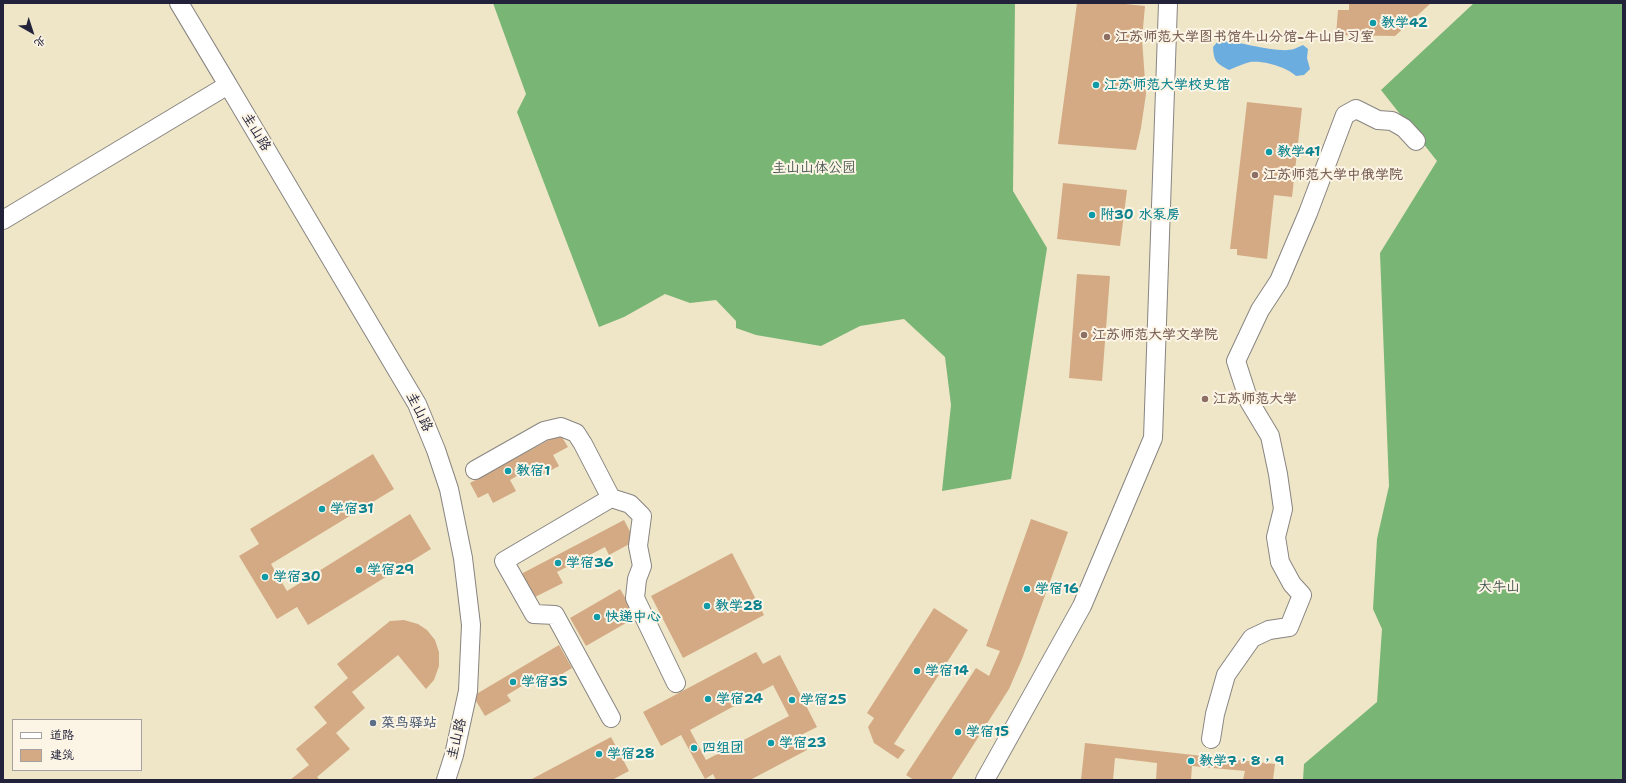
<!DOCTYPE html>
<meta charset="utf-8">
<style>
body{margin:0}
#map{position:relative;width:1626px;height:783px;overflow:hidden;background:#eee6c7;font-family:"Shantell Sans","LXGW WenKai TC",sans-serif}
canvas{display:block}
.frame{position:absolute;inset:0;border:4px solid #22223b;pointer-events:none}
.legend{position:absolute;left:12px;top:719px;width:130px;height:52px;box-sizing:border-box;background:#fcf5e5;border:1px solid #a5a1a1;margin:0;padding:5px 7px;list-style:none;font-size:12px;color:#22223b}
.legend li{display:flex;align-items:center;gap:8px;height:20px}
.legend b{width:20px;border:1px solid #a5a1a1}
.north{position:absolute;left:12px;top:12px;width:40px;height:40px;-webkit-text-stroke:3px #fcf5e5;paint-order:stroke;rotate:141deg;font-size:11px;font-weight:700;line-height:16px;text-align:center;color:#22223b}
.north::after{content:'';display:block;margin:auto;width:14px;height:18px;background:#22223b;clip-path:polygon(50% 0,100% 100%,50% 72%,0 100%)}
</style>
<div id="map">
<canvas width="1626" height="783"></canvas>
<div class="frame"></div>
<ul class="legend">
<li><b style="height:5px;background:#fff"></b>道路</li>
<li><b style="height:11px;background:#d4aa85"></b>建筑</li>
</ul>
<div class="north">北</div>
</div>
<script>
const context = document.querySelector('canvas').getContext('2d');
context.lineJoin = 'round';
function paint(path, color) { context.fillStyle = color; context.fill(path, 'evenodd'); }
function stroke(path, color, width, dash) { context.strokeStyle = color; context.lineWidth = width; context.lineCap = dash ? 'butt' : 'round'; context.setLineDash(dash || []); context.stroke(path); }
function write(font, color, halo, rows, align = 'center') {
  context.font = font + ' "Shantell Sans","LXGW WenKai TC",sans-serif'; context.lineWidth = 4; context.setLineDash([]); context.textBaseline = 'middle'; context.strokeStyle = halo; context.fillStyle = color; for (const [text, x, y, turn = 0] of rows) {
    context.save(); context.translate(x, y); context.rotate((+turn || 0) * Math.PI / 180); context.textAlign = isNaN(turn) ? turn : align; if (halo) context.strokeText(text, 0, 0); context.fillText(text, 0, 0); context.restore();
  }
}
paint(new Path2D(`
 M493,3h522l-2,188 34,57 -36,231 -69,12 9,-86 -6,-48 -41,-38 -44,7 -39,20 -65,-11 -20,-7v-7l-20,-21 -26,3 -25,-9 -41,23 -25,10 -82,-215 9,-18z
 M1474,3h149v777h-320l1,-16 73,-62 5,-73 -9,-20 4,-70 12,-53 -9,-233 57,-92 -56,-71z`), '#79b574');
paint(new Path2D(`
 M1219,40c19,1 60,14 75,9 3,-1 6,-3 9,-4l5,4 -1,9 3,11 -6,6 -8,1c-9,-9 -33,-16 -46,-14 -8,2 -14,5 -21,8 -13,-7 -15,-8 -16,-23z`), '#6cade0');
paint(new Path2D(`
 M1077,3h39l29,3 -3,33 4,55 -5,34 -5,22 -78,-6z
 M1349,3h82l-36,33 -59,-1 2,-25h11z
 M1247,102l55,6 -10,89 -18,-2 -7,64 -30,-4v-6h-7z
 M1063,183l64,7 -7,56 -63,-7z
 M1077,274l33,2 -8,105 -33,-3z
 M560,434l8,13 -15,8 6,11 -19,10 -6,-10 -24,14 6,11 -23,12 -5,-10 -10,5 -8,-15z
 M373,454l21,35 -123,75 16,27 123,-77 21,35 -123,76 -11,-18 -20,12 -38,-63 20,-12 -9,-15z
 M1031,519l37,13 -46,127 -13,30 -58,91h-37l-8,-5 70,-107 13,8 11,-25 -14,-5z
 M624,520l11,21 -26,14 -4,-8 -48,25 6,11 -30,15 -12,-24z
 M732,553l32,62 -81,43 -32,-62z
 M620,589l12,20 -11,6 5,8 -40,23 -16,-28z
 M934,608l34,22 -74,114 11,6 -7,9 -24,-16 -6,-16 6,-9 -7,-5z
 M404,620l14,4 9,6 8,10 4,12v14l-5,14 -8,9 -28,-34 -46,37 13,16 -29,25 14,16 -33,28 3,3h-30l19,-15 -13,-16 31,-26 -13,-16 34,-29 -11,-14 53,-43z
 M559,645l13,23 -30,18 -5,-9 -30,18 4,6 -26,15 -12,-20z
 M756,652l7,12 17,-9 37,72 -18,9 8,14 -57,30h-34l-3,-6 -8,5 -24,-44 -20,11 -18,-34zM773,685l16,31 -83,44 -16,-30z
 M611,737l18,34 -17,9h-82z
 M1085,743l190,21 -2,16h-30l2,-9 -53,-5 -1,14h-35l1,-17 -42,-5 -2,22h-32z`), '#d4aa85');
const minor = new Path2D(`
 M228,85l189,319 19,46 13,39 14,69 8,67 -3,66 -14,64 -8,25
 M3,220l225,-135 -49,-82
 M475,470l69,-39 17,-4 15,6 7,11 28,54
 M611,718l-56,-103 -21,-1 -30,-53 107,-63 19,6 12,12 -4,30 4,20 -5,13 -2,19 41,85
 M1211,739l4,-25 11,-39 26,-37 17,-8 20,-3 13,-32 -10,-11 -12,-22 -4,-25 7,-28 -5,-35 -8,-38 -21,-35 -13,-40 24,-51 19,-29 29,-68 37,-98 11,-6 22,11 14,1 12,7 12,13
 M985,780l97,-174 71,-168 15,-435`);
stroke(minor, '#888481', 20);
stroke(minor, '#fff', 18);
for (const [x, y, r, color] of [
 [1373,23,4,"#0f9aa8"],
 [1107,37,4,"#8d6e63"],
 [1096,85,4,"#0f9aa8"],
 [1269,152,4,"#0f9aa8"],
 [1255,175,4,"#8d6e63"],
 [1092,215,4,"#0f9aa8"],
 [1084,335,4,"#8d6e63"],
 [1205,399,4,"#8d6e63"],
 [508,471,4,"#0f9aa8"],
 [322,509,4,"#0f9aa8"],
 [558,563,4,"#0f9aa8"],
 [359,570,4,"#0f9aa8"],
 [265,577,4,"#0f9aa8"],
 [1027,589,4,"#0f9aa8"],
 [707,606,4,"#0f9aa8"],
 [597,617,4,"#0f9aa8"],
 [917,671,4,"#0f9aa8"],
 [513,682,4,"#0f9aa8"],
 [708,699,4,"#0f9aa8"],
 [792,700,4,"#0f9aa8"],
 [373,723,4,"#5c6f8a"],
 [958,732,4,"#0f9aa8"],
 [771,743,4,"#0f9aa8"],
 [694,748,4,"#0f9aa8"],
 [599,754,4,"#0f9aa8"],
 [1191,761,4,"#0f9aa8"]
]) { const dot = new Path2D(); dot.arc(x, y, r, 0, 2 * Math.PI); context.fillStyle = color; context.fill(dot); stroke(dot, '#fcf5e5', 1.5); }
write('bold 14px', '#0d838f', '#fcf5e5', [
 ["教学42",1381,23],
 ["江苏师范大学校史馆",1104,85],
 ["教学41",1277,152],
 ["附30 水泵房",1100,215],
 ["教宿1",516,471],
 ["学宿31",330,509],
 ["学宿36",566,563],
 ["学宿29",367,570],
 ["学宿30",273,577],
 ["学宿16",1035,589],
 ["教学28",715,606],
 ["快递中心",605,617],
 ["学宿14",925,671],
 ["学宿35",521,682],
 ["学宿24",716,699],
 ["学宿25",800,700],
 ["学宿15",966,732],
 ["学宿23",779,743],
 ["四组团",702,748],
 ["学宿28",607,754],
 ["教学7，8，9",1199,761]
], 'left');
write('bold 14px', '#785e54', '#fcf5e5', [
 ["江苏师范大学图书馆牛山分馆-牛山自习室",1115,37],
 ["江苏师范大学中俄学院",1263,175],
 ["江苏师范大学文学院",1092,335],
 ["江苏师范大学",1213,399]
], 'left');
write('14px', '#22223b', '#fcf5e5', [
 ["圭山路",256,132,59],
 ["圭山路",419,412,64],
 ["圭山路",457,739,-76]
]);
write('14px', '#455752', '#fcf5e5', [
 ["圭山山体公园",814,168],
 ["大牛山",1499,587]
]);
write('bold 14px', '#4e5e75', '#fcf5e5', [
 ["菜鸟驿站",381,723]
], 'left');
</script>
